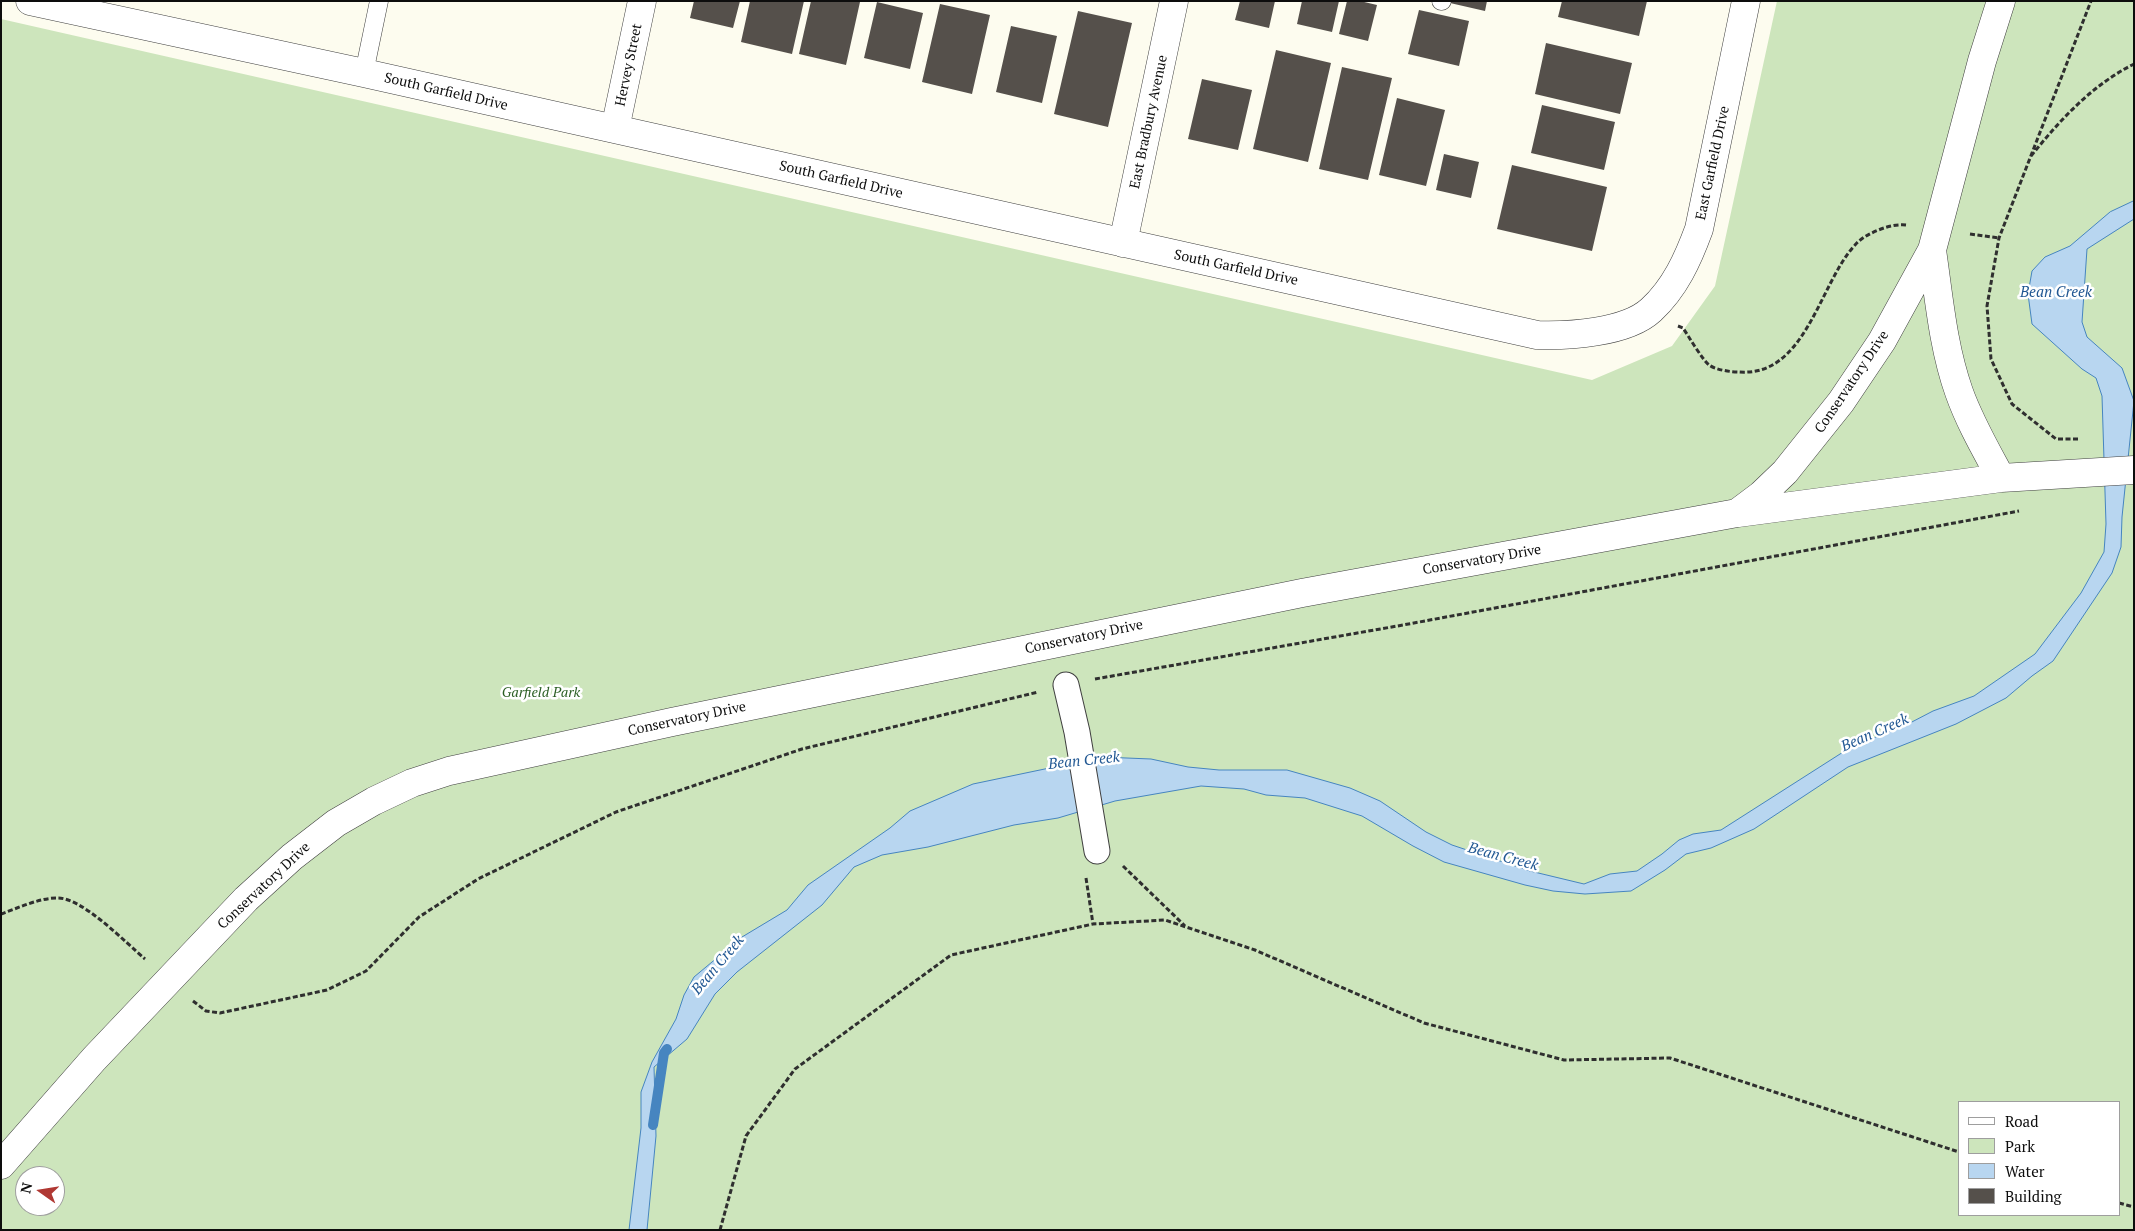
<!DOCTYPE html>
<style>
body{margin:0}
#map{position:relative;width:2135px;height:1231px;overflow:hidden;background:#fdfcef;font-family:"PT Serif",serif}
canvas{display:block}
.frame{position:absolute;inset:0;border:2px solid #0d0d0d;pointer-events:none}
.legend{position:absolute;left:1958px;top:1101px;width:162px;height:115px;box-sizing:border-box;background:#fff;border:1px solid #9e9e9e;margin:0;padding:6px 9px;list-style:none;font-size:15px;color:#0d0d0d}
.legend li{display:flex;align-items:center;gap:10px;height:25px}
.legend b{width:25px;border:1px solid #9e9e9e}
.north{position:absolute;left:15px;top:1166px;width:50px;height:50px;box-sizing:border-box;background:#fff;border:1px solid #9e9e9e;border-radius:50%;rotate:283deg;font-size:14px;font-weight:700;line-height:20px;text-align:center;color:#0d0d0d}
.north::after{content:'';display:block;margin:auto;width:18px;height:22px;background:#b03833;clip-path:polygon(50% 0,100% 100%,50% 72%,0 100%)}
</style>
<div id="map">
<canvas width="2135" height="1231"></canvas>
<div class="frame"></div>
<ul class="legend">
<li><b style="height:6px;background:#fff"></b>Road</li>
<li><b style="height:14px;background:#cde5bc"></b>Park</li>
<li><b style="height:14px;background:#b8d6f0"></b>Water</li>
<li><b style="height:14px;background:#55504b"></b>Building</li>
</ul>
<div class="north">N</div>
</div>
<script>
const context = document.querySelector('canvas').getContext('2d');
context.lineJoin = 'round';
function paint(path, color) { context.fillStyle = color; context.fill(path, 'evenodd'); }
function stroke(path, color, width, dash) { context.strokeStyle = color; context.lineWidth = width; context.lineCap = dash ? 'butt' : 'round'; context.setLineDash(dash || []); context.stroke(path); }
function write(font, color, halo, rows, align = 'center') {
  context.font = font + ' "PT Serif",serif'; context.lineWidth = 5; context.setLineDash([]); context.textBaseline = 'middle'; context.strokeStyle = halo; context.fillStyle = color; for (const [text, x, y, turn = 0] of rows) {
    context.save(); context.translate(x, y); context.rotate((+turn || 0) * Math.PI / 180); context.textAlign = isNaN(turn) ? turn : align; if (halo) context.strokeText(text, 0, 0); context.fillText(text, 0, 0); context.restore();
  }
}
paint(new Path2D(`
 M1777,1h357v1229h-2133v-1211l1591,361 80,-34 43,-60zM1959,1102h160v113h-160zM25,1176h30v30h-30z`), '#cde5bc');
const water = new Path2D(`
 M2134,201v18l-47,30 -5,73 5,15 35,31 12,33 -12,116 -1,30 -9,26 -59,88 -21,15 -26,22 -50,26 -108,43 -94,62 -43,19 -25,6 -21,16 -34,21 -46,3 -32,-3 -28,-6 -81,-23 -31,-16 -51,-30 -57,-18 -39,-3 -22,-6 -43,-3 -86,15 -57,17 -44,7 -86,22 -46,8 -28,12 -32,38 -85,67 -22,22 -28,45 -33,28 2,69 -9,94h-18l12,-102v-36l11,-30 24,-43 8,-24 10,-18 48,-40 45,-27 21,-25 82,-57 20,-17 63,-27 129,-27 49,2 37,8 31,3h68l63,18 30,13 46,31 26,13 78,26 54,13 26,-10 27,-3 25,-17 17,-14 14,-6 28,-4 130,-83 57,-23 25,-13 41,-15 61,-42 46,-61 23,-41 2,-28 -4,-128 -6,-18 -14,-9 -50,-45 -4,-30 4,-23 13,-14 25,-11 40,-34z`);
paint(water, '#b8d6f0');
stroke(water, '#4685c0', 1);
stroke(new Path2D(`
 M653,1125l11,-72 3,-4`), '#4685c0', 10);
paint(new Path2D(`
 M694,1h46l-7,27 -43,-10z
 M750,1h54l-12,53 -51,-12z
 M811,1l49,1 -14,63 -47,-11z
 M1240,1h35l-6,27 -34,-8z
 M1302,1h37l-7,31 -35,-8z
 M1347,1h13l17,4 -9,36 -29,-7z
 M1451,1h36l-2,10 -35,-8z
 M1562,1h85l-8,35 -81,-19z
 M877,2l46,11 -13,56 -46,-11z
 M940,4l50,11 -18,79 -50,-12z
 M1419,10l50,11 -10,45 -51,-12z
 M1078,11l54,12 -24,104 -54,-13z
 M1011,26l46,10 -15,67 -46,-11z
 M1546,43l86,20 -12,51 -85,-20z
 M1276,50l55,13 -23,99 -55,-13z
 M1342,67l50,11 -24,102 -49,-11z
 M1202,79l50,11 -14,60 -50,-11z
 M1397,98l48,12 -19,76 -47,-11z
 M1542,105l73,17 -11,48 -73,-17z
 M1444,154l35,8 -8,36 -35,-8z
 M1512,165l95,22 -15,64 -95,-22z`), '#55504b');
const service = new Path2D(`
 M1441,1h1
 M364,73l15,-72`);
const pedestrian = new Path2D(`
 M1066,685l11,47 20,119`);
const minor = new Path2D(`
 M30,1l334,72 1173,262c31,1 89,-2 114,-25 24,-22 37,-51 48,-81l47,-228
 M615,129l27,-128
 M1123,243l51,-242
 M1932,250c7,48 11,97 27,142 11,31 27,58 42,86l133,-8
 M1738,513l263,-35
 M1,1165l93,-106 152,-160 46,-42 44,-34 38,-22 38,-18 37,-12 223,-49 630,-129 435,-80 24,-18 24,-23 56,-70 41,-61 50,-91 50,-189 19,-60`);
stroke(service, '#404040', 19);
stroke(pedestrian, '#404040', 27);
stroke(minor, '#404040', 29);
stroke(new Path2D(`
 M2031,156c29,-36 61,-71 103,-92
 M1970,234l29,4
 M1678,326l5,2c6,9 19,31 26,37 7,5 22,7 30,7 67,5 80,-88 116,-127 7,-8 16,-12 26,-16 8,-3 17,-5 26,-4
 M2078,439h-22l-44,-35 -21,-45 -4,-53 12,-68 92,-237
 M1095,679l308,-54 616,-114
 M1123,866l62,60
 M1086,878l7,46
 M1,914c17,-6 38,-16 56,-16 25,-1 69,45 88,61
 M193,1001l13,10 14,2 107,-23 39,-19 53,-54 59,-38 138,-67 186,-63 236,-57
 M2119,1203l15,4
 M720,1230l26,-94 49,-67 156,-114 142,-31 72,-4 90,30 169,73 140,37 106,-2 289,94`), '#2f2f2f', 3, [5, 2.5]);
stroke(service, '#fff', 18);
stroke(pedestrian, '#fff', 25);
stroke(minor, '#fff', 28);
write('14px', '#0d0d0d', '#fff', [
 ["Hervey Street",629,65,-78],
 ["South Garfield Drive",446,92,13],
 ["East Bradbury Avenue",1149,122,-78],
 ["East Garfield Drive",1713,163,-78],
 ["South Garfield Drive",841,180,13],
 ["South Garfield Drive",1236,268,12],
 ["Conservatory Drive",1852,382,-56],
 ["Conservatory Drive",1482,560,-10],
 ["Conservatory Drive",1084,637,-12],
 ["Conservatory Drive",687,719,-12],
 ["Conservatory Drive",264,886,-43]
]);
write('italic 14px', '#2b5f24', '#fff', [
 ["Garfield Park",541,693]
]);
write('italic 15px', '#225893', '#fff', [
 ["Bean Creek",2056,293],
 ["Bean Creek",1875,733,-24],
 ["Bean Creek",1084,761,-6],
 ["Bean Creek",1503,857,15],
 ["Bean Creek",718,965,-50]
]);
</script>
